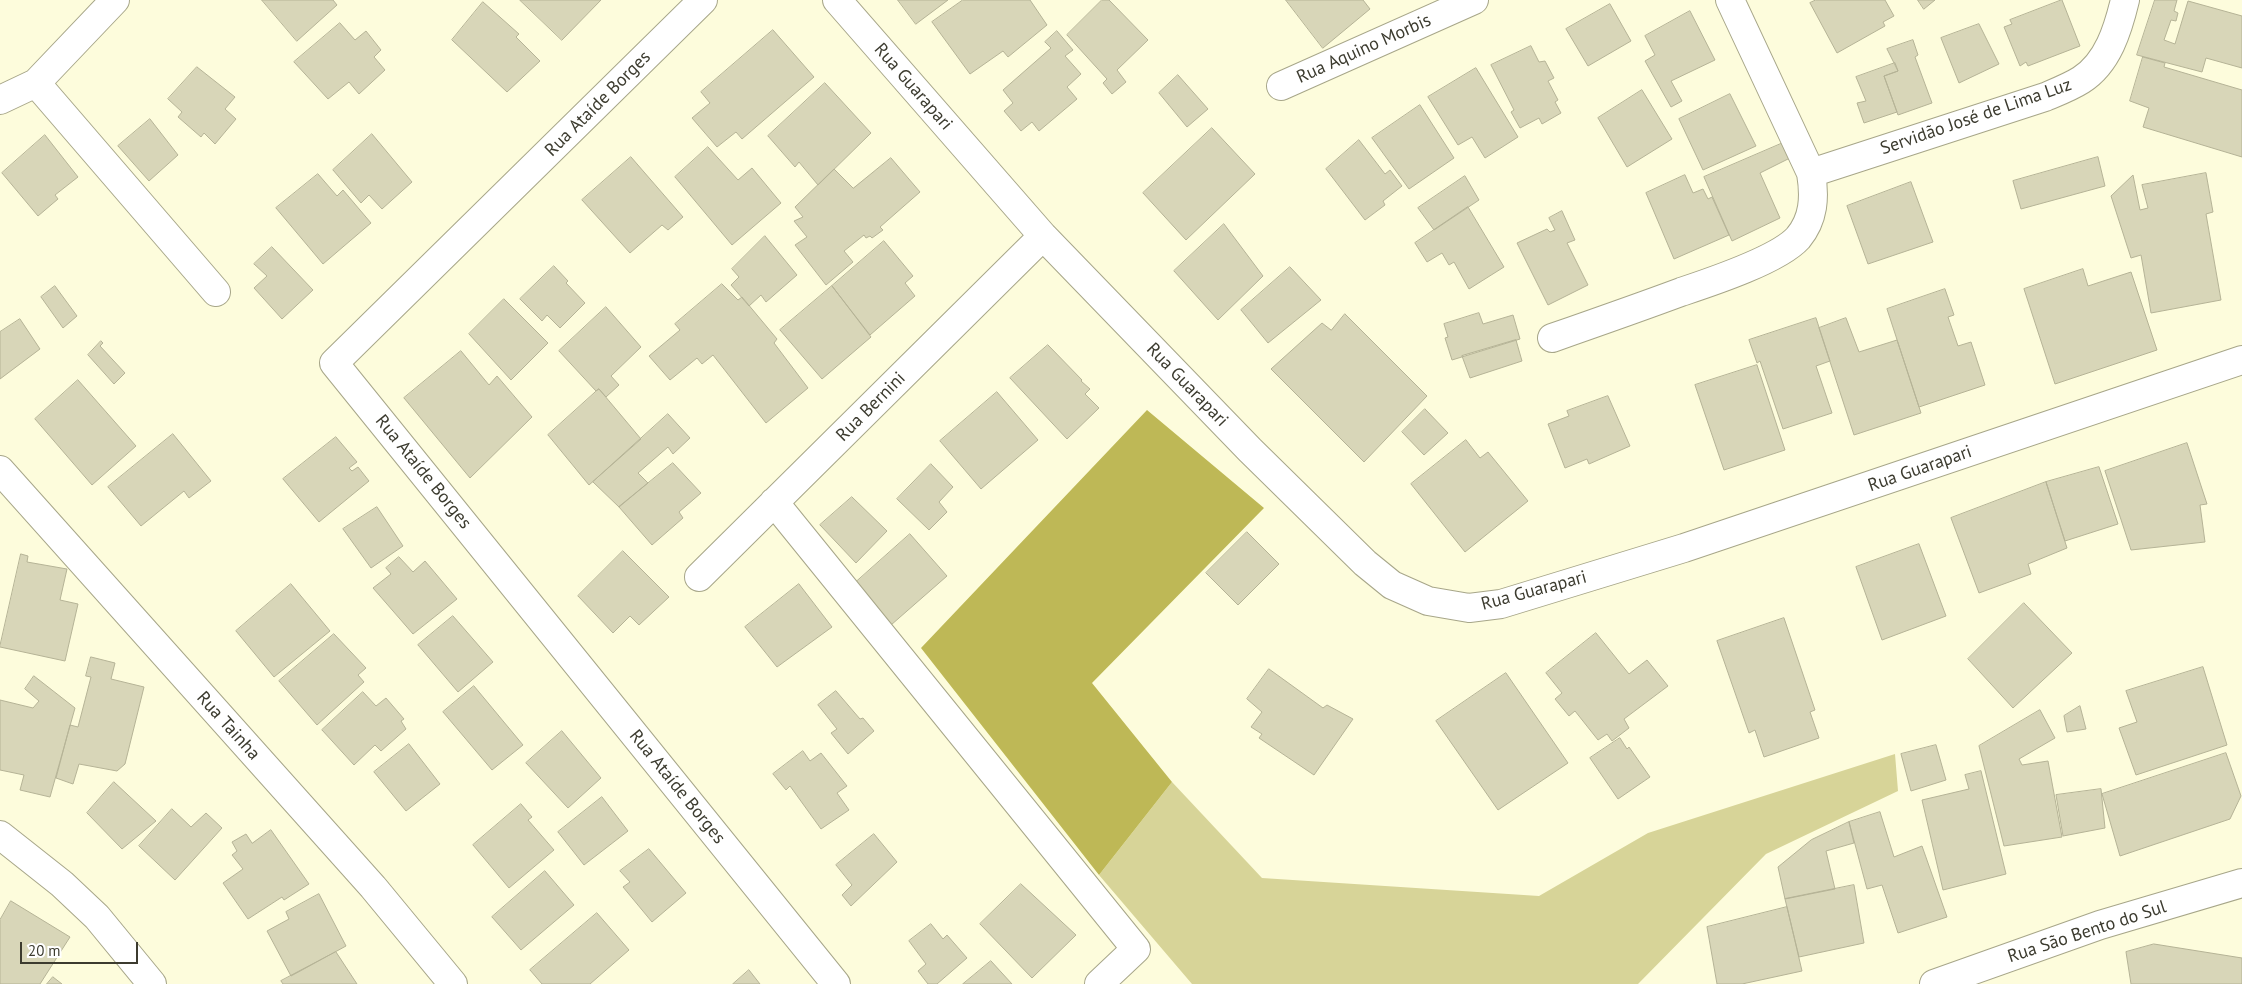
<!DOCTYPE html>
<meta charset="utf-8">
<style>
body{margin:0}
#map{position:relative;width:2242px;height:984px;overflow:hidden;background:#fdfcdc;font-family:"PT Sans",sans-serif}
canvas{display:block}
.scale{position:absolute;left:20px;top:942px;width:118px;height:22px;box-sizing:border-box;border:2px solid #3c3b2f;border-top:0;padding-left:6px;font-size:15px;line-height:18px;white-space:nowrap;color:#3c3b2f;-webkit-text-stroke:4px #fff;paint-order:stroke}
</style>
<div id="map">
<canvas width="2242" height="984"></canvas>
<div class="scale">20 m</div>
</div>
<script>
const context = document.querySelector('canvas').getContext('2d');
context.lineJoin = 'round';
function paint(path, color) { context.fillStyle = color; context.fill(path, 'evenodd'); }
function stroke(path, color, width, dash) { context.strokeStyle = color; context.lineWidth = width; context.lineCap = dash ? 'butt' : 'round'; context.setLineDash(dash || []); context.stroke(path); }
function write(font, color, halo, rows, align = 'center') {
  context.font = font + ' "PT Sans",sans-serif'; context.lineWidth = 4.5; context.setLineDash([]); context.textBaseline = 'middle'; context.strokeStyle = halo; context.fillStyle = color; for (const [text, x, y, turn = 0] of rows) {
    context.save(); context.translate(x, y); context.rotate((+turn || 0) * Math.PI / 180); context.textAlign = isNaN(turn) ? turn : align; if (halo) context.strokeText(text, 0, 0); context.fillText(text, 0, 0); context.restore();
  }
}
paint(new Path2D(`
 M1895,754l3,37 -132,63 -128,130h-446l-93,-109 73,-93 90,96 277,18 109,-63z`), '#d7d498');
paint(new Path2D(`
 M1147,410l117,98 -172,175 80,99 -73,93 -178,-227z`), '#beb856');
const building = new Path2D(`
 M262,0h71l4,5 -40,36z
 M520,0h81l-39,40z
 M898,0h50l-32,24z
 M963,0h67l17,25 -39,32 -5,-6 -33,23 -38,-52z
 M1102,0h7l39,40 -31,30 9,12 -14,12 -9,-11 4,-4 -40,-44z
 M1286,0h77l7,9 -47,39z
 M1816,0h69l9,16 -11,6 2,4 -48,27 -27,-50z
 M1918,0h17l-11,9z
 M2062,0l18,46 -52,20 -2,-4 -6,4 -16,-39 8,-3 -2,-4z
 M2155,0h22l-3,11 4,2 -2,8 -5,-1 -7,20 11,4 13,-43 54,15v52l-36,-10 -4,14 -65,-17z
 M483,2l36,32 -3,3 24,24 -33,31 -55,-52z
 M1610,4l21,37 -43,25 -22,-37z
 M1690,11l25,49 -44,21 11,20 -11,6 -26,-46 10,-6 -10,-19z
 M340,23l15,17 11,-9 15,19 -7,7 11,13 -26,24 -10,-12 -21,17 -34,-37z
 M1979,24l20,40 -40,19 -18,-45z
 M773,30l41,47 -72,62 -6,-7 -19,15 -25,-29 18,-15 -9,-11z
 M1057,31l16,19 -8,6 16,18 -14,13 10,12 -38,32 -7,-9 -11,9 -17,-20 9,-8 -10,-13 48,-42 -6,-6z
 M1913,40l5,15 -3,2 17,46 -34,12 -14,-39 14,-5 -11,-22z
 M1531,46l8,16 6,-1 9,17 -6,3 10,19 -3,2 6,11 -19,11 -3,-6 -19,10 -9,-16 3,-2 -23,-45z
 M2143,57l22,6 -1,4 78,23v67l-99,-30 6,-19 -19,-7z
 M1895,63l3,8 -14,5 13,36 -33,11 -7,-20 9,-2 -10,-24z
 M197,67l38,30 -10,12 11,10 -21,25 -11,-11 -3,4 -23,-20 4,-5 -14,-13z
 M1476,68l42,69 -33,21 -13,-21 -14,8 -30,-48z
 M1178,75l30,34 -21,18 -28,-34z
 M825,83l46,50 -53,52 -19,-23 -4,5 -27,-31z
 M1642,90l30,49 -45,28 -29,-49z
 M1730,94l26,52 -53,24 -24,-51z
 M1420,105l34,53 -45,31 -37,-51z
 M150,119l28,36 -29,26 -31,-35z
 M1212,128l43,46 -69,66 -43,-47z
 M372,134l40,48 -30,27 -13,-14 -8,8 -28,-33z
 M45,135l33,42 -23,18 3,4 -20,17 -36,-43z
 M1359,140l26,34 5,-4 12,16 -19,15 2,4 -20,15 -39,-51z
 M1783,143l7,15 -30,15 20,45 -48,23 -28,-64z
 M708,147l30,33 14,-12 29,35 -49,42 -57,-68z
 M631,157l52,60 -15,13 -6,-5 -32,28 -48,-53z
 M2098,157l7,29 -84,23 -8,-28z
 M891,158l29,34 -40,35 3,3 -11,8 -2,-2 -4,2 -2,-3 -20,16 9,11 -27,23 -31,-40 12,-8 -13,-16 9,-4 -8,-10 39,-38 19,19z
 M2206,173l7,39 -7,2 15,86 -70,13 -10,-58 -10,3 -20,-62 22,-21 7,35 8,-2 -6,-23z
 M318,174l19,22 6,-6 28,33 -48,41 -47,-56z
 M1685,175l8,18 10,-4 5,10 4,-2 17,38 -55,24 -28,-66z
 M1465,176l14,24 -45,30 -16,-22z
 M1911,182l22,60 -65,22 -21,-58z
 M1468,207l36,60 -35,22 -15,-27 -5,3 -7,-12 -15,9 -12,-19z
 M1562,211l13,29 -8,3 21,42 -40,20 -31,-62 30,-14 3,3 5,-2 -6,-12z
 M1224,224l39,52 -45,44 -44,-49z
 M765,236l32,39 -31,27 -5,-7 -12,11 -18,-21 8,-8 -7,-8z
 M884,241l29,35 -8,7 10,13 -45,39 -38,-49z
 M272,247l41,43 -31,29 -28,-31 13,-12 -13,-12z
 M554,266l14,15 -2,2 19,20 -25,25 -13,-13 -5,6 -22,-22z
 M1290,267l31,33 -53,43 -27,-33z
 M2083,269l5,17 43,-14 26,78 -102,34 -31,-95z
 M722,284l16,16 4,-3 35,42 -3,4 34,45 -42,35 -53,-68 -11,9 -5,-6 -27,22 -21,-24 31,-26 -5,-6z
 M55,286l22,30 -14,12 -22,-31z
 M832,286l39,51 -49,42 -42,-49z
 M1945,289l9,26 -6,2 10,29 13,-4 14,43 -66,22 -32,-98z
 M504,299l44,44 -37,37 -42,-46z
 M606,307l35,40 -30,29 8,9 -13,12 -7,-8 -3,2 -37,-40z
 M1479,313l4,11 30,-9 7,24 -68,21 -7,-22 3,-1 -4,-13z
 M1345,314l82,82 -63,66 -93,-93 51,-46 9,7z
 M1816,318l14,43 -14,5 16,47 -49,16 -23,-68 -3,2 -8,-23z
 M1846,318l13,34 38,-12 24,73 -67,22 -35,-107z
 M20,319l20,30 -40,30v-47z
 M1516,340l6,21 -52,17 -8,-22z
 M101,341l2,2 -3,3 25,27 -11,11 -26,-29z
 M1048,345l34,35 -1,1 9,8 -5,5 14,14 -32,31 -57,-61z
 M461,351l28,34 8,-9 35,41 -62,61 -66,-80z
 M1757,365l28,85 -61,20 -29,-85z
 M78,380l58,66 -44,39 -57,-66z
 M599,389l42,50 -52,46 -41,-50z
 M997,392l41,48 -57,49 -41,-48z
 M1608,396l22,50 -41,18 -2,-5 -22,9 -17,-44 21,-8 -2,-5z
 M1425,409l23,24 -24,22 -22,-23z
 M668,414l22,24 -17,16 -5,-7 -30,26 10,10 -29,24 -26,-25z
 M173,434l38,47 -22,17 -5,-7 -43,35 -33,-39z
 M336,437l21,25 -8,6 3,3 6,-4 11,14 -50,41 -36,-43z
 M1466,440l14,18 8,-6 40,49 -63,51 -54,-68z
 M2187,443l20,61 -7,1 5,37 -74,8 -26,-79z
 M673,463l28,30 -22,19 4,6 -31,27 -33,-38z
 M931,464l22,23 -14,15 8,10 -18,18 -32,-31z
 M2099,467l19,57 -53,17 -19,-59z
 M2046,482l21,66 -39,16 3,10 -52,19 -28,-75z
 M852,497l35,34 -31,32 -36,-38z
 M377,507l26,39 -32,22 -28,-39z
 M1247,532l32,32 -41,41 -32,-32z
 M910,534l37,42 -56,49 -36,-42z
 M1919,544l27,72 -64,24 -26,-73z
 M623,551l46,46 -30,28 -9,-9 -17,17 -35,-37z
 M21,554l7,2 -1,6 40,7 -7,31 18,4 -13,57 -65,-14z
 M399,557l14,15 12,-11 32,38 -44,35 -40,-46 18,-14 -5,-6z
 M291,584l39,47 -56,46 -38,-46z
 M799,584l33,43 -55,40 -32,-40z
 M2024,603l48,50 -59,55 -45,-49z
 M453,616l40,46 -35,30 -40,-47z
 M1784,618l31,92 -5,2 9,26 -55,19 -9,-27 -6,3 -32,-92z
 M1596,633l33,41 18,-14 21,26 -44,33 5,9 -17,13 -5,-7 -9,6 -23,-29 -6,5 -14,-17 7,-6 -16,-20z
 M334,634l32,34 -8,7 6,7 -47,43 -38,-44z
 M91,657l24,6 -4,16 33,8 -19,77 -8,7 -38,-7 -6,20 -17,-6 14,-53 8,2 13,-50 -5,-1z
 M2203,667l24,78 -91,30 -17,-47 18,-6 -11,-31z
 M1269,669l54,39 4,-3 26,14 -39,56 -55,-37 3,-4 -11,-7 11,-15 -15,-13z
 M1506,673l62,90 -70,47 -62,-89z
 M34,676l41,32 -25,89 -30,-7 4,-15 -24,-5v-70l33,8 6,-7 -14,-12z
 M474,686l49,59 -31,25 -49,-58z
 M836,691l24,28 3,-1 11,13 -26,23 -17,-21 6,-4 -19,-24z
 M363,692l13,14 10,-8 18,21 -3,2 5,8 -25,22 -6,-6 -21,20 -32,-35z
 M2080,706l6,23 -19,3 -3,-16z
 M2040,710l15,28 -36,21 3,6 26,-4 14,76 -58,9 -25,-100z
 M562,731l39,47 -33,30 -42,-45z
 M1620,738l7,11 2,-2 21,30 -32,22 -28,-41z
 M409,744l31,40 -34,27 -32,-39z
 M1936,745l10,35 -35,11 -10,-37z
 M803,751l7,10 11,-8 26,33 -10,7 12,17 -28,19 -31,-43 -4,4 -13,-16z
 M2226,753l15,43 -11,23 -110,37 -18,-62z
 M1981,771l25,103 -63,16 -21,-90 47,-11 -4,-14z
 M114,782l42,39 -34,28 -35,-36z
 M2101,789l4,39 -42,8 -7,-41z
 M602,797l26,34 -44,34 -26,-33z
 M521,804l11,13 -4,3 26,30 -45,38 -36,-43z
 M172,809l19,18 15,-14 16,15 -47,52 -36,-34z
 M1880,812l14,45 28,-11 25,71 -49,16 -16,-48 -15,4 -18,-67z
 M1849,822l5,21 -28,8 9,38 -50,10 -7,-32 33,-27z
 M271,830l38,54 -25,16 -2,-3 -34,22 -25,-36 20,-14 -11,-14 5,-4 -5,-9 14,-8 6,9z
 M874,834l23,28 -46,44 -9,-11 10,-10 -16,-20z
 M649,849l37,44 -34,29 -29,-35 7,-5 -10,-11z
 M545,871l29,34 -53,45 -29,-33z
 M1021,884l55,51 -44,43 -52,-54z
 M1854,885l10,58 -65,14 -14,-58z
 M319,894l27,52 -55,30 -24,-45 22,-12 -3,-7z
 M11,901l59,36 -30,47h-40v-64z
 M1787,907l15,64 -60,13h-25l-10,-57z
 M597,913l32,37 -39,34h-48l-12,-14z
 M931,924l12,15 4,-4 20,23 -30,26h-9l-10,-13 8,-7 -17,-23z
 M2154,944l88,14v26h-111l-5,-32z
 M336,952l21,32h-74l-2,-3z
 M991,961l21,23h-49z
 M749,970l11,14h-27z
 M53,977l9,7h-15z`);
paint(building, '#d8d6b8');
stroke(building, '#b5b396', 1);
const street = new Path2D(`
 M703,0l-369,363 502,621
 M837,0l206,236 207,214 115,113 27,22 36,16 41,7 32,-4 183,-56 558,-188
 M36,83l180,209
 M1281,86l193,-86
 M0,100l36,-17 79,-83
 M1811,173l234,-76c12,-5 25,-10 36,-17 27,-17 37,-51 44,-80
 M1552,338c43,-15 86,-30 129,-46 30,-10 97,-32 117,-54 16,-19 17,-41 13,-65l-81,-173
 M0,470l373,417 80,97
 M774,502l362,447 -37,35
 M699,577l344,-341
 M0,835l62,49 35,33 55,67
 M1934,984l166,-59 142,-42`);
stroke(street, '#a7a689', 30);
stroke(street, '#fff', 28);
write('18px', '#3c3b2f', '#fff', [
 ["Rua Aquino Morbis",1364,49,-24],
 ["Rua Guarapari",913,87,49],
 ["Rua Ataíde Borges",598,104,-45],
 ["Servidão José de Lima Luz",1976,117,-19],
 ["Rua Guarapari",1187,385,46],
 ["Rua Bernini",871,407,-45],
 ["Rua Guarapari",1920,469,-19],
 ["Rua Ataíde Borges",423,472,51],
 ["Rua Guarapari",1534,591,-15],
 ["Rua Tainha",228,726,48],
 ["Rua Ataíde Borges",677,787,51],
 ["Rua São Bento do Sul",2087,932,-18]
]);
</script>
